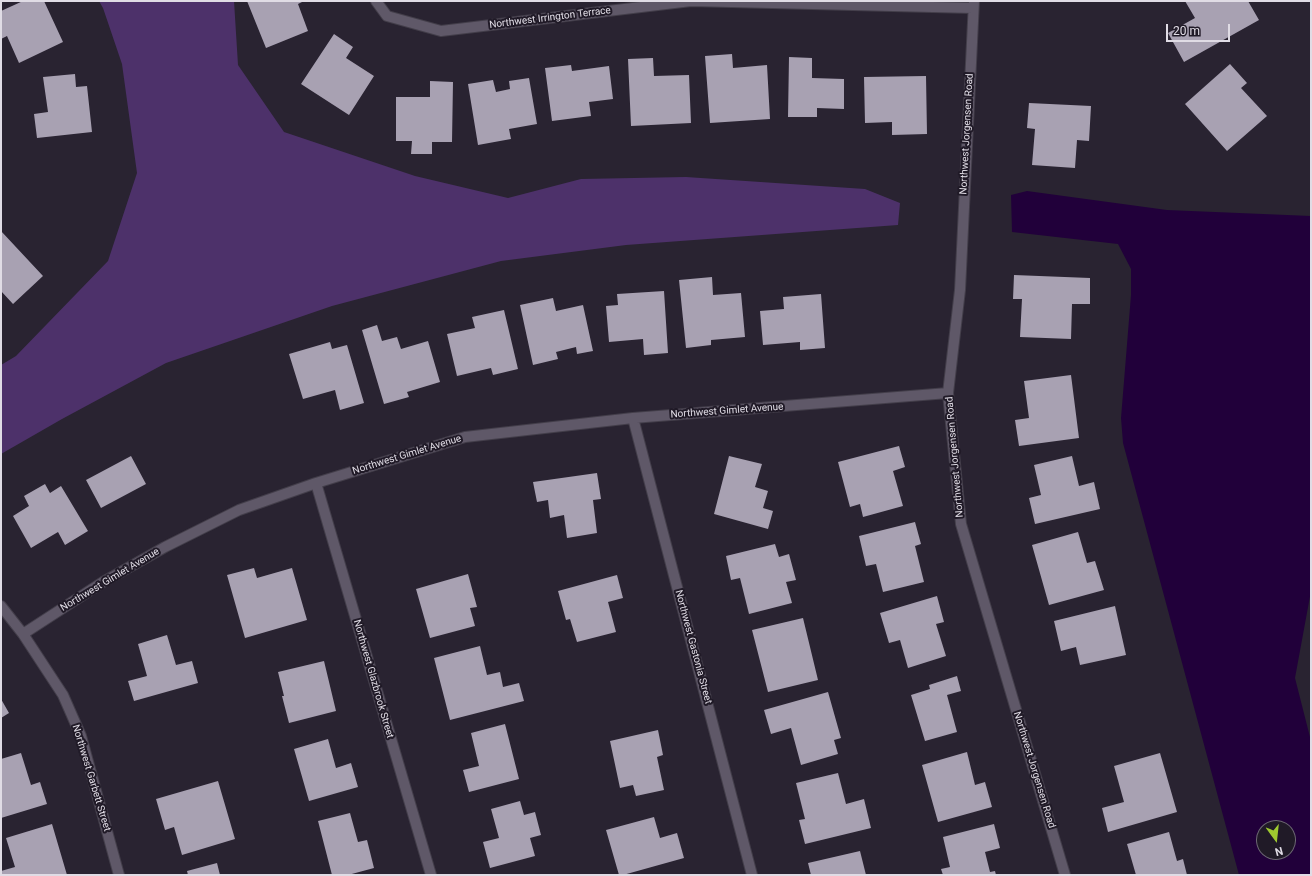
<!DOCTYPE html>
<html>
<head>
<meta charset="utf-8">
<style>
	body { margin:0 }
	#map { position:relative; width:1312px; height:876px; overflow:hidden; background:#292331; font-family:Roboto,sans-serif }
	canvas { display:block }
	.frame { position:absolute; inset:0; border:2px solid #e0dce5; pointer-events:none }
	.north { position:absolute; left:1256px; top:820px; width:40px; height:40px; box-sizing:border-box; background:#201a27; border:1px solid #6d6873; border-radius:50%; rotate:165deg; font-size:11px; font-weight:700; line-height:16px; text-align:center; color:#e0dce5 }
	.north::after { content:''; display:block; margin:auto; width:14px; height:18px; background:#9eca2f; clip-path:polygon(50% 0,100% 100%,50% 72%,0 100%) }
	.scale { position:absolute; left:1166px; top:24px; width:64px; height:18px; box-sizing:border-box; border:2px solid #e0dce5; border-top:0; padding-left:5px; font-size:12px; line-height:14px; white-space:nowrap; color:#e0dce5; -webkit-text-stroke:3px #201a27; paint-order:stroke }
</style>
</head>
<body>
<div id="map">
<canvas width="1312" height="876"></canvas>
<div class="frame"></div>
<div class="north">N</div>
<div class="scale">20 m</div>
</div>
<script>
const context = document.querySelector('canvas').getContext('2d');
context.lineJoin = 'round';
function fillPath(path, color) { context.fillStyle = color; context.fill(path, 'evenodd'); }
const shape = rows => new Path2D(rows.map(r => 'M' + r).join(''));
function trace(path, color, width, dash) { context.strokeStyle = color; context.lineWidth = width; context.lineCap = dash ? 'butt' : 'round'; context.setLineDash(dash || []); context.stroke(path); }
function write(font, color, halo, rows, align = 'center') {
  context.font = font + ' Roboto,sans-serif'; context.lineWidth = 4; context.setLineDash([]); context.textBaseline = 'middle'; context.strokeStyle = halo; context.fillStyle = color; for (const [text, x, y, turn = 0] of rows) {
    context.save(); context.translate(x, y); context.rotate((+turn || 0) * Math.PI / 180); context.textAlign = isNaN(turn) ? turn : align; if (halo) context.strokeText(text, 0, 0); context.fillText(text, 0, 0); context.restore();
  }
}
const green = shape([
	[99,1,234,1,238,65,284,132,415,176,508,198,581,179,686,177,865,189,900,203,898,225,626,245,501,261,332,306,166,363,62,419,1,454,1,365,16,356,108,261,137,173,122,64,103,8]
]);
const water = shape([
	[1027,191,1167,210,1311,216,1311,591,1295,678,1311,741,1311,875,1239,875,1123,443,1121,418,1131,295,1131,269,1118,244,1012,232,1011,195],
	[1264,828,1288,828,1288,852,1264,852]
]);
const building = shape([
	[23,1,44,1,63,42,19,63,7,36,1,39,1,11],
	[247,1,304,1,298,4,308,31,266,48],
	[1185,1,1248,1,1259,20,1184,62,1168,33,1195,18],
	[334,34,353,47,346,58,374,76,349,115,301,84],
	[732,54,733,68,767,65,770,119,710,123,705,56],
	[789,57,812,58,812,78,844,79,844,109,817,108,817,117,788,117],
	[653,58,654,76,689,75,691,123,631,126,628,59],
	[1230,64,1247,83,1241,88,1267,116,1227,151,1185,104],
	[571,65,572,71,609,66,613,99,589,102,591,116,552,121,545,68],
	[75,74,76,87,87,86,92,132,37,138,34,114,48,112,43,77],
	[926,76,927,134,892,135,892,122,865,123,864,77],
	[529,78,537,124,509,129,511,139,478,145,468,84,493,80,496,92,510,89,509,81],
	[430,81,453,82,452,142,432,142,432,154,411,154,412,141,396,141,396,97,430,97],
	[1029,103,1091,106,1089,141,1077,140,1075,168,1032,165,1035,129,1027,128],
	[1,231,43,276,13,304,1,291],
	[1014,275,1090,278,1090,304,1072,304,1071,339,1020,337,1022,299,1013,299],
	[712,277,713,295,741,293,745,337,711,340,711,345,686,348,679,280],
	[664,291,668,353,644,355,643,339,609,342,606,306,618,305,617,294],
	[821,294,825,348,800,350,800,342,763,345,760,311,784,309,783,297],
	[553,298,556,311,583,305,593,351,577,354,576,347,556,352,558,359,533,365,520,305],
	[504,310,518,369,493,375,491,368,457,376,447,334,475,328,472,317],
	[377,325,382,341,397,337,401,349,428,341,440,382,407,392,409,397,384,404,362,330],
	[330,342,332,349,347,345,364,403,340,410,335,390,303,399,289,354],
	[1071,375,1079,438,1019,446,1015,420,1029,418,1024,381],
	[899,446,905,467,893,471,903,506,863,517,860,504,850,507,838,462],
	[131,456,146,484,101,508,86,480],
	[729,456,762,464,755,487,768,491,763,508,773,511,768,529,714,514],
	[1072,456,1079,486,1094,482,1100,509,1035,524,1029,498,1041,495,1034,465],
	[597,473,601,499,593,500,597,533,567,538,564,515,550,518,548,500,537,502,533,482],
	[45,484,50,493,61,486,88,531,65,545,58,532,31,548,13,516,29,506,24,496],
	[915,522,921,544,915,546,924,582,883,592,876,564,866,566,859,536],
	[1078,532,1087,563,1095,561,1104,590,1049,605,1032,545],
	[775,544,779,557,789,554,796,580,786,582,792,603,749,614,740,578,731,580,726,556],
	[254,568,257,578,292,568,307,620,245,638,227,575],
	[468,574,477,607,470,608,475,626,430,638,416,589],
	[617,575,623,598,608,602,616,632,577,642,570,619,566,620,558,591],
	[937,596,944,622,936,624,946,656,908,668,900,640,889,643,880,613],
	[1115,606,1126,655,1080,665,1076,647,1061,651,1054,621],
	[803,618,818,680,768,692,752,630],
	[167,635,176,665,192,661,198,683,134,701,128,681,147,676,138,644],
	[480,646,487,675,500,672,503,687,519,683,524,701,450,720,434,658],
	[324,661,336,711,289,723,282,696,284,696,278,672],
	[957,676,961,691,947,695,957,732,925,741,911,695,930,689,929,685],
	[828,692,841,738,834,740,838,754,801,765,791,728,771,734,764,710],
	[1,699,9,713,1,718],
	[505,724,519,779,469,792,463,770,479,766,471,733],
	[658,730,663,755,657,757,664,790,636,796,633,785,620,788,610,741],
	[328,739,336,768,351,763,358,787,309,801,294,749],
	[967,752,975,785,985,782,992,807,938,822,922,765],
	[21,753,31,785,40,782,47,804,1,818,1,759],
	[1160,753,1177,812,1108,832,1102,808,1124,802,1114,766],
	[838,773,846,804,864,799,871,828,805,844,799,820,805,819,796,783],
	[218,781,235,839,182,855,174,827,165,830,156,799],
	[520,801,524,815,535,812,541,835,530,838,535,856,490,868,483,842,499,838,491,809],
	[350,813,358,842,367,840,374,868,348,875,332,875,318,821],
	[654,817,660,838,677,833,684,858,623,875,619,875,606,830],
	[52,824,67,875,1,875,1,871,15,867,6,838],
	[994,824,1000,848,985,852,990,872,995,871,996,875,943,875,941,869,950,867,943,837],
	[1169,832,1177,861,1183,859,1187,875,1136,875,1127,844],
	[860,851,866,875,811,875,808,863],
	[217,863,220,875,188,875,187,871]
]);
const minor = shape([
	[376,1,387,16,441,31,691,1,973,8],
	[974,1,960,290,948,393,961,524,1065,875],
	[633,418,752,875],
	[316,483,431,875],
	[1,606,23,634,63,695,81,736,119,875],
	[23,634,103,582,165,547,239,510,316,483,465,437,633,418,948,393]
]);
const streetNames = [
	["Northwest Irrington Terrace",550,18,-7],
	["Northwest Jorgensen Road",967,134,-87],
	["Northwest Gimlet Avenue",727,411,-4],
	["Northwest Gimlet Avenue",407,455,-17],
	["Northwest Jorgensen Road",955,457,-95],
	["Northwest Gimlet Avenue",110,580,-31],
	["Northwest Gastonia Street",693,647,75],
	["Northwest Glazbrook Street",373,679,74],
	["Northwest Jorgensen Road",1034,770,73],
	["Northwest Garbett Street",91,778,73]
];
fillPath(green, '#4d316a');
fillPath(water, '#21003a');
fillPath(building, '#a8a1b2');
trace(minor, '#433e4a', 12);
trace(minor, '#5f5868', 10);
write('10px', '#e0dce5', '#201a27', streetNames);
</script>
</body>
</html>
